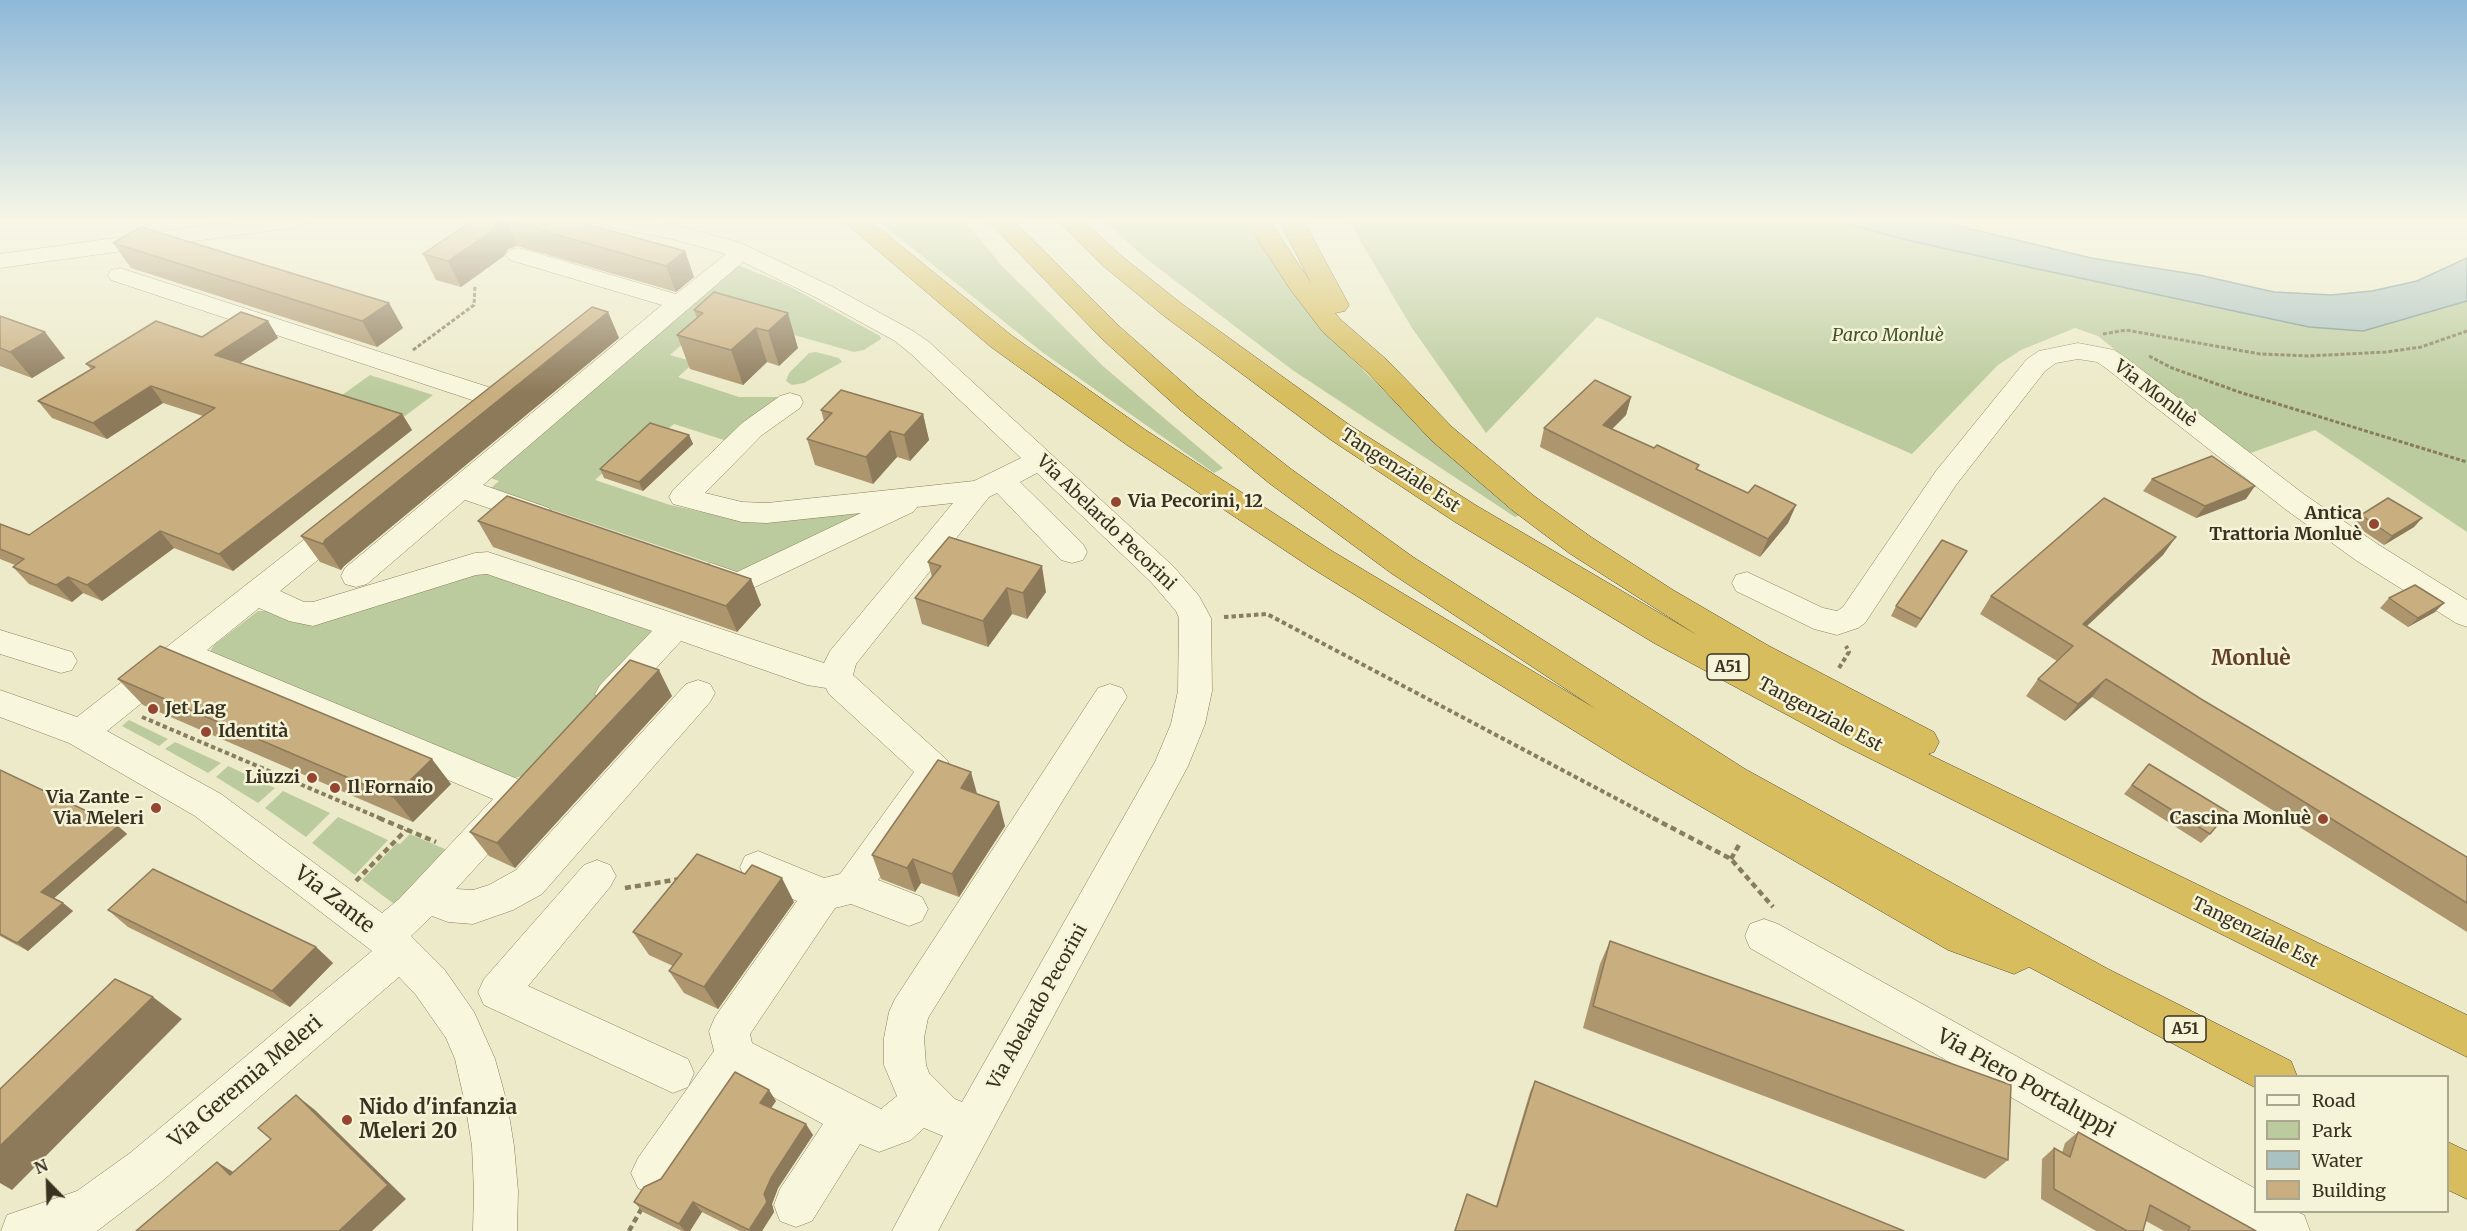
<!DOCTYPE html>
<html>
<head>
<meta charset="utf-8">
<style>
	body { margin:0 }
	#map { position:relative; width:2467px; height:1231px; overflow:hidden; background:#edeac9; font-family:Merriweather,serif }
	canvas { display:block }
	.legend { position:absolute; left:2254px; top:1075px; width:195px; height:138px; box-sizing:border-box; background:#f5f3d8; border:2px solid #aaa68f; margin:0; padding:8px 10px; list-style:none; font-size:18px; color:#3a3221 }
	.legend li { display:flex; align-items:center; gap:12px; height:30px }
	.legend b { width:30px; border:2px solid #aaa68f }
	.north { position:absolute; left:18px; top:1153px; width:60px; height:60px; -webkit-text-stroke:4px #f5f3d8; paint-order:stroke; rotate:337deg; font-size:16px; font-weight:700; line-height:24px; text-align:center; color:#3a3221 }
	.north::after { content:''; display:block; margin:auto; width:21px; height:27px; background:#3a3221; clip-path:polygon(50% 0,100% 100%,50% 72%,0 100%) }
</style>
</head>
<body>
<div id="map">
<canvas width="2467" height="1231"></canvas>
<ul class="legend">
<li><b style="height:8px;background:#f8f6dc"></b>Road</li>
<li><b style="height:16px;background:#bbcb9d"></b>Park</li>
<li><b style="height:16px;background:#a9c1c0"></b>Water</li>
<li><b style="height:16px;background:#c9af80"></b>Building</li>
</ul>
<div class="north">N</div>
</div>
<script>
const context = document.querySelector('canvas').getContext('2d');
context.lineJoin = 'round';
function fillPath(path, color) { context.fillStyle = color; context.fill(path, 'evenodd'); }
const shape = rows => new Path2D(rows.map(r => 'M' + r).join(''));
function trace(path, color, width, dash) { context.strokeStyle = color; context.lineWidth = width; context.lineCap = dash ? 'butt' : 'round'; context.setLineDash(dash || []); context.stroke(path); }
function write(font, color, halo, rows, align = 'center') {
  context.font = font + ' Merriweather,serif'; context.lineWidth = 5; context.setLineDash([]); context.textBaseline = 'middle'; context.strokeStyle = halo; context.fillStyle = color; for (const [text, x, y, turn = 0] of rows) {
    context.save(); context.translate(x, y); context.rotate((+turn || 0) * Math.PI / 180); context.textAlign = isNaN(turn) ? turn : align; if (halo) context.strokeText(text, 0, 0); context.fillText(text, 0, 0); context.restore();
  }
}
const green = shape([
	[877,220,964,220,1001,265,1104,367,1223,468,1214,473,1042,352],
	[1103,220,1251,220,1324,326,1351,358,1414,421,1523,514,1515,517,1291,369,1144,257],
	[1348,220,1835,220,1898,238,2019,265,2309,327,2363,331,2467,301,2467,532,2315,430,2245,455,2098,336,2075,328,2021,350,1998,365,1912,454,1597,317,1486,433,1412,328],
	[738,265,787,285,880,336,881,339,864,350,854,352,759,325,721,310,670,355,695,362,678,377,739,397,780,397,727,441,674,424,669,428,655,424,595,480,670,505,725,517,896,503,740,573,490,489,499,481,485,476],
	[816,352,839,358,842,362,804,383,792,385,786,381,789,373,809,353],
	[370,375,433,395,401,419,338,398],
	[478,569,657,633,523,776,514,778,209,653,214,645,258,611,266,611,287,620],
	[129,720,168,739,159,746,122,726],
	[175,742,221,763,208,773,165,749],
	[228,766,275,788,258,803,216,777],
	[283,791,330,813,306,837,265,808],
	[338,817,388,840,355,875,312,843],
	[410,834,454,853,394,904,362,880,397,843,400,844]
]);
const water = shape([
	[1835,220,1934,220,2091,258,2199,275,2274,292,2331,295,2372,291,2417,281,2467,258,2467,301,2363,331,2309,327,2019,265,1898,238,1835,220]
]);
const pathFar2 = shape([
	[2103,334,2126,330,2260,354,2308,356,2386,352,2421,347,2467,331],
	[413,350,474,305,475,286],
	[2149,356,2172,368,2242,393,2467,462]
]);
const pathFar1 = shape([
	[1224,617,1267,614,1655,819],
	[1839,668,1849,652,1846,646],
	[142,717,382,819]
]);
const path = shape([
	[379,818,436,842],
	[1653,818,1731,859,1773,907],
	[1731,859,1740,843],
	[356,881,406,830],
	[625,888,680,879],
	[629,1231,643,1206]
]);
const minor = shape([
	[243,220,307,220,304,225,296,227,0,268,0,254,243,220],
	[595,220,649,220,676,225,741,243,833,287,913,331,929,342,1173,566,1199,596,1211,618,1212,691,1205,724,1188,766,938,1231,892,1231,943,1136,924,1128,911,1140,879,1152,860,1144,812,1221,796,1227,780,1221,774,1205,780,1189,823,1124,742,1080,668,1188,653,1195,638,1188,631,1173,638,1158,714,1051,709,1031,715,1017,797,901,745,878,740,867,745,856,758,851,824,878,840,874,914,772,829,694,826,688,807,685,681,641,624,703,612,707,600,703,595,694,600,685,652,631,487,574,476,575,313,626,289,621,259,608,207,650,532,785,538,795,532,805,525,808,520,819,456,889,473,890,489,885,516,870,686,684,698,680,710,684,715,693,710,702,542,894,513,910,473,924,448,922,432,916,411,936,444,969,474,1012,495,1059,507,1103,514,1146,518,1191,517,1231,473,1231,474,1191,472,1146,465,1103,455,1059,446,1038,416,995,399,977,160,1183,97,1231,1,1231,7,1215,77,1191,130,1153,372,951,195,816,69,743,0,717,0,690,77,717,333,517,343,514,353,517,358,524,353,531,280,591,304,602,313,602,475,553,488,552,824,663,830,651,953,503,917,507,913,512,738,595,700,582,696,574,700,566,711,563,737,572,861,513,767,523,742,522,673,504,669,497,673,490,742,423,780,396,790,393,800,396,803,402,800,408,762,435,705,493,742,502,767,503,974,481,1021,458,911,354,895,341,815,297,743,262,483,485,549,508,554,515,549,522,539,525,465,500,367,584,356,587,345,584,341,576,345,568,662,305,510,260,506,255,510,250,518,248,526,250,676,294,726,254,673,239,598,225,595,220],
	[1037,473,1151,582,1176,611,1179,618,1178,691,1171,724,1155,762,962,1102,955,1099,929,1073,926,1065,924,1038,928,1018,1127,697,1122,688,1110,684,1098,688,895,999,889,1012,884,1038,884,1065,897,1096,881,1109,752,1043,750,1034,835,908,851,904,909,926,922,921,928,909,922,897,878,880,952,770,947,760,853,675,856,664,989,497,997,493,1061,560,1072,563,1083,560,1087,552,1083,544,1020,482,1037,473],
	[185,668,493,799,399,899,382,913,221,794,107,731,185,668],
	[120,268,510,394,513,400,510,406,500,409,490,406,111,280,108,275,111,270,120,268],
	[2078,343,2114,350,2125,357,2305,495,2379,545,2467,600,2467,627,2456,623,2357,561,2285,509,2107,369,2097,362,2078,359,2056,363,2045,371,1956,485,1865,623,1858,628,1837,635,1814,629,1736,591,1732,583,1736,575,1747,572,1823,608,1837,611,1843,607,1936,471,2027,359,2039,351,2078,343],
	[0,630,72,652,77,661,72,670,61,673,0,654,0,630],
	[597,860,610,865,616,876,610,887,528,986,688,1059,694,1073,688,1087,673,1093,484,1005,478,992,484,979,584,865,597,860],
	[1764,919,1778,924,2256,1189,2256,1212,2297,1212,2304,1215,2310,1231,2245,1231,1750,948,1745,936,1750,924,1764,919]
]);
const highway = shape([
	[842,220,869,220,1011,335,1147,431,1332,551,1596,709,1391,573,1269,483,1178,408,1102,339,987,220,1013,220,1120,327,1198,396,1291,469,1413,557,1745,769,2108,969,2291,1061,2297,1076,2256,1076,2256,1088,2029,967,2014,974,1948,950,1631,766,1310,567,1127,445,991,347,842,220],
	[1057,220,1083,220,1119,254,1182,304,1351,426,1477,506,1697,635,1569,553,1512,510,1432,441,1367,372,1322,331,1290,289,1245,220,1269,220,1311,283,1279,220,1303,220,1349,305,1345,311,1335,313,1340,319,1387,360,1452,427,1534,496,1591,537,1673,590,1769,646,1934,732,1939,742,1934,752,1928,754,2467,1015,2467,1057,1841,744,1654,643,1455,522,1331,440,1164,316,1101,264,1057,220],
	[2448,1142,2467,1151,2467,1199,2448,1190,2448,1142]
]);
const wall = shape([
	[473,220,571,220,685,251,694,277,676,292,517,246,508,249,504,256,461,287,436,280,423,254],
	[113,243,389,303,403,328,377,347,131,268],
	[714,292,798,348,779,366,767,362,743,385,690,369,677,335,697,318,694,310],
	[608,312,619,338,344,566,341,570,320,562,301,536],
	[0,316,65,358,32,378,0,366],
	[268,321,278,338,240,363,402,414,412,430,233,571,174,548,102,601,83,593,72,602,29,584,13,567,15,565,0,559,0,524,29,535,203,416,163,403,107,439,52,418,38,401,91,369,86,364],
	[1631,397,1626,415,1612,429,1748,493,1796,505,1788,523,1760,557,1540,447,1544,428],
	[821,410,923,414,929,440,910,461,897,457,873,484,815,465,807,439,824,421],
	[689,435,693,444,643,491,604,478,600,469],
	[2152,479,2246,499,2196,518,2143,491],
	[2361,515,2422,518,2414,527,2384,545,2353,524],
	[478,521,751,579,761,605,737,632,493,547],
	[2163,555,2086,626,2201,699,2467,857,2467,932,2092,697,2065,721,2026,696,2038,679,2057,661,1980,614,1991,596],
	[1961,560,1916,628,1891,616,1896,606],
	[928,562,1046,592,1027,619,1012,614,988,647,922,624,915,598,932,577],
	[2389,598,2435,612,2408,627,2380,608],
	[118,679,451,784,413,822,143,705],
	[672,696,515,868,489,856,470,832],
	[2149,764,2210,834,2201,843,2124,794],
	[0,770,118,826,127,834,54,898,63,903,73,911,28,951,0,936],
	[977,794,1005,826,959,897,921,883,915,892,881,879,872,855],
	[794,902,718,1009,684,993,669,971,673,966,649,955,633,932],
	[108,910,316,947,333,963,290,1007,128,927],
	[1610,941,2008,1160,1985,1179,1583,1028,1600,964],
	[1535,1081,1904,1231,1454,1231,1467,1194,1496,1206,1530,1092],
	[776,1101,771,1108,813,1135,778,1188,772,1204,774,1212,762,1231,740,1231,702,1212,690,1231,682,1231,643,1212,634,1202,661,1179],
	[2078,1132,2256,1231,2164,1231,2146,1221,2143,1231,2096,1231,2041,1199,2042,1159,2054,1148,2062,1153,2065,1143]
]);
const shadedWall = shape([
	[506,220,517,246,508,249,504,256,461,287,448,261,496,223],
	[685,251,694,277,676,292,666,266],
	[389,303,403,328,377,347,362,321],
	[608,312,619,338,344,566,341,570,323,544,325,540],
	[788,313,798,348,779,366,768,331],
	[268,321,278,338,226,372,215,355],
	[756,328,767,362,743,385,731,350],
	[45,332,65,358,32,378,10,352],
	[151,386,163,403,107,439,93,423],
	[1631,397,1626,415,1598,443,1603,425],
	[402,414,412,430,233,571,219,554],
	[923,414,929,440,910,461,904,435],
	[890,431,897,457,873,484,866,457],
	[689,435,693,444,643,491,639,482],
	[2255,486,2246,499,2196,518,2205,506],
	[1796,505,1788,523,1760,557,1768,539],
	[2422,518,2414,527,2384,545,2392,536],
	[160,531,174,548,102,601,87,585],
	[2176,537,2163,555,2070,642,2083,624],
	[1967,551,1961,560,1916,628,1921,619],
	[1042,566,1046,592,1027,619,1023,593],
	[68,577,83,593,72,602,56,585],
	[751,579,761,605,737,632,726,606],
	[1007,588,1012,614,988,647,983,621],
	[2444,603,2435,612,2408,627,2418,618],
	[659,670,672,696,515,868,497,843],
	[2106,679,2092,697,2065,721,2078,704],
	[432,759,451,784,413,822,393,797],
	[971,772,978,797,961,788],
	[999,802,1005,826,959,897,952,874],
	[118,826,127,834,52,900,41,892],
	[913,859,921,883,915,892,907,868],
	[782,878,794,902,718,1009,704,987],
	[63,903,73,911,28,951,17,943],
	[316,947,333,963,290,1007,272,991],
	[153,997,182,1019,12,1190,0,1183,0,1146],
	[769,1090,776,1101,767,1114,760,1103],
	[296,1095,315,1110,406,1199,372,1231,339,1231],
	[806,1124,813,1135,778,1188,772,1204,774,1212,762,1231,751,1231,749,1230,771,1178],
	[217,1162,238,1175,230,1175],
	[693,1202,702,1212,690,1231,685,1231,679,1224]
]);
const building = shape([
	[473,220,571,220,685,251,666,266,506,220,496,223,492,231,448,261,423,254,473,220],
	[141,227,389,303,362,321,113,243,141,227],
	[714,292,788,313,768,331,756,328,731,350,677,335,703,313,694,310,714,292],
	[592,307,608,312,325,540,323,544,301,536,592,307],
	[241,312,268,321,215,355,402,414,219,554,160,531,87,585,68,577,56,585,13,567,24,559,0,549,0,524,29,535,215,408,151,386,93,423,38,401,95,367,86,364,156,321,202,337,241,312],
	[0,316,45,332,10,352,0,348,0,316],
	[1595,380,1631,397,1603,425,1654,448,1657,445,1699,465,1696,469,1748,493,1755,485,1796,505,1768,539,1544,428,1595,380],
	[841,390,923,414,904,435,890,431,866,457,807,439,832,413,821,410,841,390],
	[650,423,689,435,639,482,600,469,650,423],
	[2212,456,2255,486,2205,506,2152,479,2212,456],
	[507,496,751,579,726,606,478,521,507,496],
	[2104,498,2176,537,2083,624,2201,699,2467,857,2467,903,2106,679,2078,704,2038,679,2073,646,1991,596,2104,498],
	[2388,498,2422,518,2392,536,2361,515,2388,498],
	[949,537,1042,566,1023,593,1007,588,983,621,915,598,941,566,928,562,949,537],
	[1942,540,1967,551,1921,619,1896,606,1942,540],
	[2415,585,2444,603,2418,618,2389,598,2415,585],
	[160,646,432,759,393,797,118,679,160,646],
	[630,660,659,670,497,843,470,832,630,660],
	[938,760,971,772,961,788,999,802,952,874,913,859,907,868,872,855,938,760],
	[2149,764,2228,812,2210,834,2132,785,2149,764],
	[0,770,118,826,41,892,63,903,17,943,0,934,0,770],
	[697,854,745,874,752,865,782,878,704,987,669,971,682,954,633,932,697,854],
	[153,869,316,947,272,991,108,910,153,869],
	[1610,941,2011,1085,2008,1160,1593,1006,1610,941],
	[115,979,153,997,0,1146,0,1089,115,979],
	[735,1072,769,1090,760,1103,806,1124,771,1178,764,1194,767,1202,749,1230,693,1202,679,1224,634,1202,644,1187,661,1179,735,1072],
	[1535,1081,1904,1231,1455,1231,1467,1194,1497,1207,1535,1081],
	[296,1095,388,1185,339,1231,136,1231,217,1162,230,1175,271,1139,258,1128,296,1095],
	[2078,1132,2256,1231,2188,1231,2190,1227,2150,1205,2143,1231,2127,1231,2054,1189,2054,1148,2070,1157,2078,1132]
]);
const markers = [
	[1116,502,6,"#954631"],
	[2374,524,6,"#954631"],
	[153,709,6,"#954631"],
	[206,732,6,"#954631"],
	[312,778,6,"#954631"],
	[335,788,6,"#954631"],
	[156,808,6,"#954631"],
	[2323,819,6,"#954631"],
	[347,1120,6,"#954631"]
];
const shields = [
	[1728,667,42],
	[2185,1029,42]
];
const shieldNames = [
	["A51",1728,667],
	["A51",2185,1029]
];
const parkNames = [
	["Parco Monluè",1888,336]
];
const streetNames = [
	["Via Monluè",2155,394,37],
	["Tangenziale Est",1400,471,33],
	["Via Abelardo Pecorini",1106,523,44],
	["Tangenziale Est",1820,715,28],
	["Tangenziale Est",2255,933,26],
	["Via Abelardo Pecorini",1038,1007,-61]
];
const poiNames = [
	["Via Pecorini, 12",1128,502],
	["Antica",2362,514,"right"],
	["Trattoria Monluè",2362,535,"right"],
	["Jet Lag",165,709],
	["Identità",218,732],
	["Liuzzi",300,778,"right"],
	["Il Fornaio",347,788],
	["Via Zante -",144,798,"right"],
	["Via Meleri",144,819,"right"],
	["Cascina Monluè",2311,819,"right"]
];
const quarterNames = [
	["Monluè",2251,659]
];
const nearStreetnames = [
	["Via Zante",334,900,38],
	["Via Geremia Meleri",246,1082,-40],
	["Via Piero Portaluppi",2026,1084,29]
];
const nearPoinames = [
	["Nido d'infanzia",359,1108],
	["Meleri 20",359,1132]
];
fillPath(green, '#bbcb9d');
fillPath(water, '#a9c1c0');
trace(water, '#70908f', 1.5);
trace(minor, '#887e5e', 1);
trace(highway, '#574b32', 1);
trace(pathFar2, '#887e5e', 3, [4, 2]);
trace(pathFar1, '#887e5e', 4, [4.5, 3]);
trace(path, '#887e5e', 4.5, [6, 4]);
fillPath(minor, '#f8f6dc');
fillPath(highway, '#d7bd5e');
fillPath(wall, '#ad966e');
fillPath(shadedWall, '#8d7a5a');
fillPath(building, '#c9af80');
trace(building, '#8d7a5a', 1.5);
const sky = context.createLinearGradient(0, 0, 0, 393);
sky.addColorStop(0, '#8fb9d8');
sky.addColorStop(0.56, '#f7f6e7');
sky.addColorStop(1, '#f7f6e700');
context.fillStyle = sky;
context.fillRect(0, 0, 2467, 393);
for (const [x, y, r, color] of markers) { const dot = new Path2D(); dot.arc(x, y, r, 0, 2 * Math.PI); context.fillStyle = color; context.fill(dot); trace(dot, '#f5f3d8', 2); }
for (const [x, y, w] of shields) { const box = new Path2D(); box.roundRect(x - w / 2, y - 13, w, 26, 4.5); context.fillStyle = '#f5f3d8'; context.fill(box); trace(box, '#3a3221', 1.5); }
write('bold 16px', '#3a3221', null, shieldNames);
write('italic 18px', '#405528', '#f5f3d8', parkNames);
write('18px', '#3a3221', '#f5f3d8', streetNames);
write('bold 18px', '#3a3221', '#f5f3d8', poiNames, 'left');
write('bold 21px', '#643f22', '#f5f3d8', quarterNames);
write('21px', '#3a3221', '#f5f3d8', nearStreetnames);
write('bold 21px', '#3a3221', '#f5f3d8', nearPoinames, 'left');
</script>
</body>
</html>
